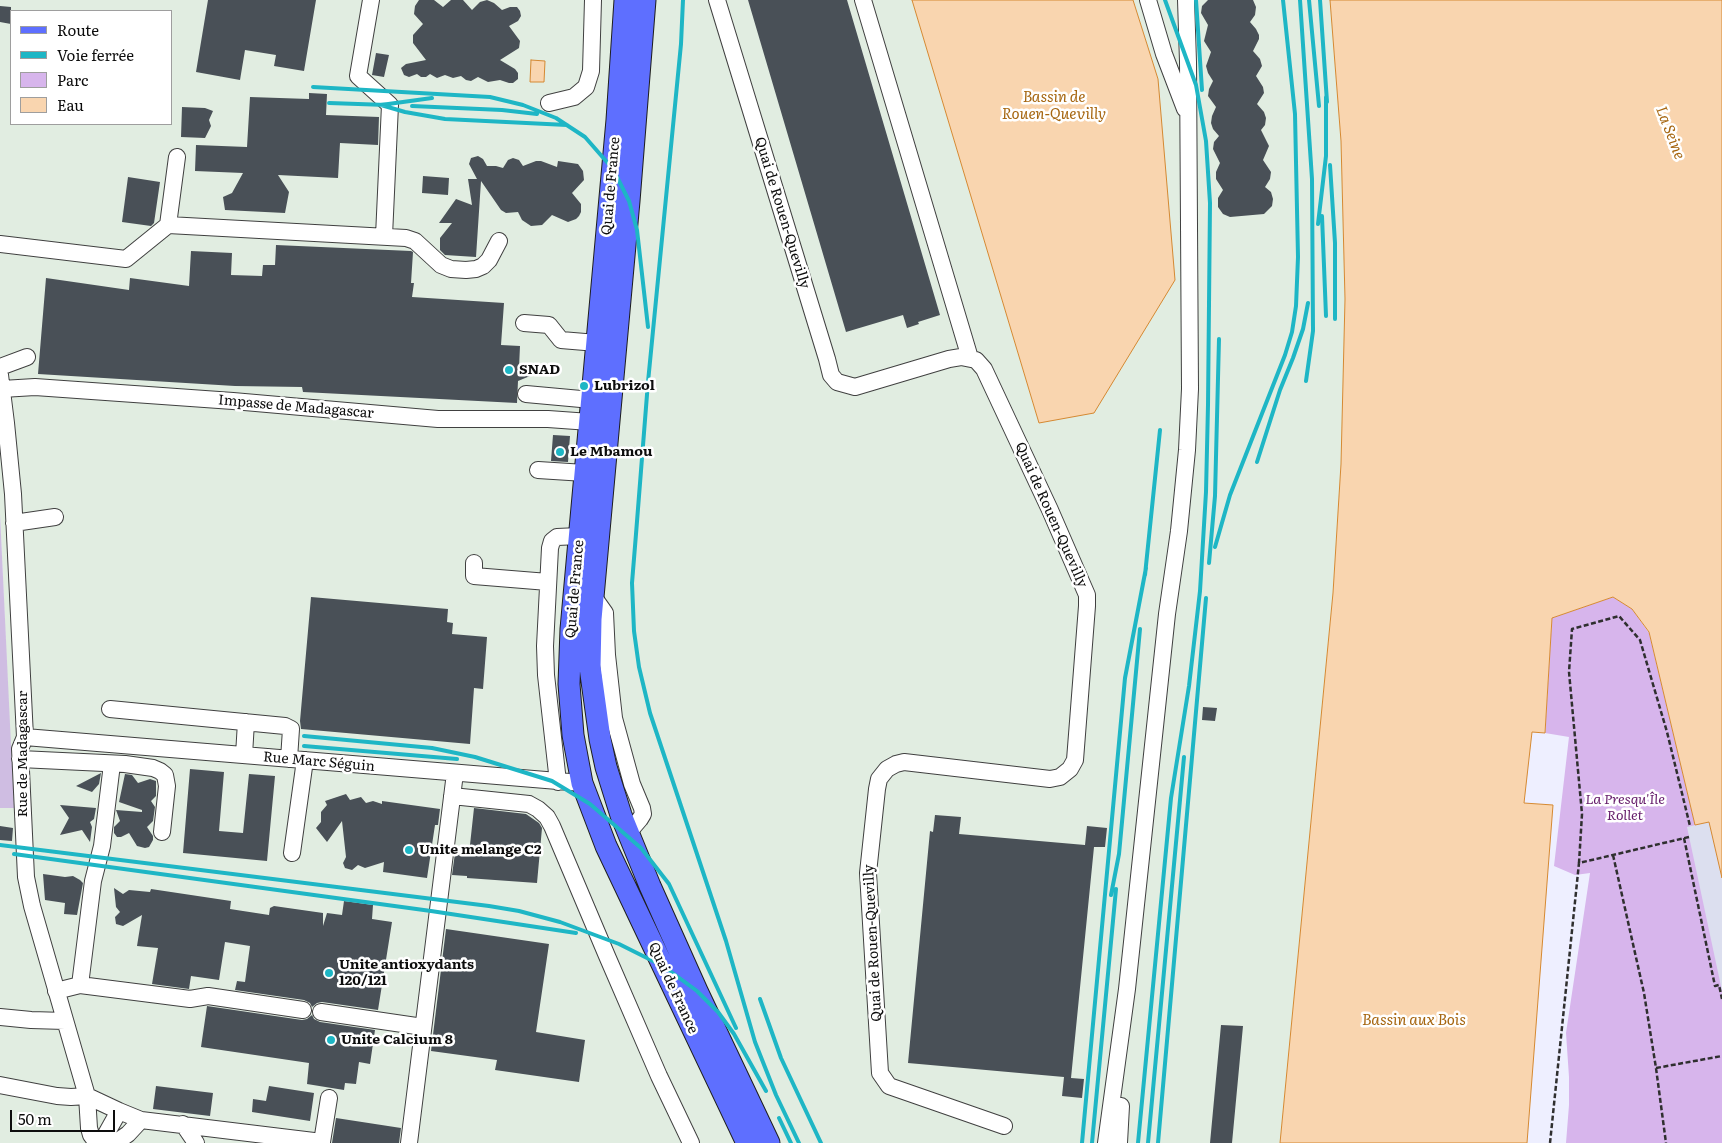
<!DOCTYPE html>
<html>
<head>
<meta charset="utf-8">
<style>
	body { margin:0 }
	#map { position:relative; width:1722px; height:1143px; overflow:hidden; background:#eeefff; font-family:Literata,serif }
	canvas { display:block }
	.legend { position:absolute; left:10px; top:10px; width:162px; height:115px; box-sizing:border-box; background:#fff; border:1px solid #9e9e9e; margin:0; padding:6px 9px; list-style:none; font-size:15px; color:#0d0d0d }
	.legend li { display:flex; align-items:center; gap:10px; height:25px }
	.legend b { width:25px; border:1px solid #9e9e9e }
	.scale { position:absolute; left:10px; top:1110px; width:105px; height:22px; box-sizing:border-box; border:2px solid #0d0d0d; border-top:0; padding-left:6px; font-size:15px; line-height:18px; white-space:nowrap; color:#0d0d0d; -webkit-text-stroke:4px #fff; paint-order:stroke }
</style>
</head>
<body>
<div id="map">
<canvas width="1722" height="1143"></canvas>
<ul class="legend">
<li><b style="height:6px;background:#5e6fff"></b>Route</li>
<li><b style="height:6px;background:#1eb6c5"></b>Voie ferrée</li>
<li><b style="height:14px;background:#d7b5ec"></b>Parc</li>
<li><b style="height:14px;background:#f9d5af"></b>Eau</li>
</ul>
<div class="scale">50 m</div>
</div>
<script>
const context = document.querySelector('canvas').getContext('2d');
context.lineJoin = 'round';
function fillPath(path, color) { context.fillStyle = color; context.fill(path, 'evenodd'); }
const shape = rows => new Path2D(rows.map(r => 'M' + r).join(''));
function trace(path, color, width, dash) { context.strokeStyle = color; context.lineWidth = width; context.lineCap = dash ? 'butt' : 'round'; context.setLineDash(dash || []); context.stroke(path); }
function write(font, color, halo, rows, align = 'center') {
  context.font = font + ' Literata,serif'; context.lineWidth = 5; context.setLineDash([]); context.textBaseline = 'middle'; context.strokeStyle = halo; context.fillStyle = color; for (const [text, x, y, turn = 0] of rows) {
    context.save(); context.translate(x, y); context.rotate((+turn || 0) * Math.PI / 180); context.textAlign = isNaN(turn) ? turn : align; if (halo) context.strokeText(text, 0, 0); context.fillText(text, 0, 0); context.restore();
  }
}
const industrial = shape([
	[0,0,912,0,1039,423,1158,79,1133,0,1330,0,1341,141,1345,299,1341,464,1333,593,1280,1143,0,1143,0,808,13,808,0,514],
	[11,11,171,11,171,124,11,124]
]);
const green = shape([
	[1613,597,1632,609,1649,633,1695,825,1709,822,1722,878,1722,1143,1566,1143,1569,1105,1569,1077,1566,1033,1590,873,1575,875,1554,866,1569,737,1545,733,1552,618]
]);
const cemetery = shape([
	[0,514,14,808,0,808]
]);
const plaza = shape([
	[1709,822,1722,878,1722,991,1687,827]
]);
const water = shape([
	[912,0,1133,0,1158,79,1175,280,1094,413,1039,423,912,0],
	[1330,0,1722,0,1722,878,1709,822,1695,825,1649,632,1632,609,1613,597,1552,618,1545,733,1532,732,1524,803,1553,805,1527,1143,1280,1143,1333,593,1341,464,1345,299,1341,141,1330,0],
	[531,60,545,61,544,82,530,82,531,60]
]);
const building = shape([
	[208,0,316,0,304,71,274,66,276,55,245,50,240,80,196,72],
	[419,0,434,0,443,7,451,0,463,0,472,10,480,2,487,0,494,3,502,10,510,7,517,7,520,11,521,16,518,21,509,26,520,41,519,48,500,60,515,69,518,73,518,79,513,83,509,83,500,80,488,82,478,77,471,81,466,80,461,76,453,78,445,75,437,78,430,74,426,77,421,77,417,74,409,77,404,75,401,68,406,64,426,60,413,43,413,35,423,24,414,14,415,6],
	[748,0,847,0,940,315,918,322,919,324,907,328,903,315,846,332],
	[1208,0,1253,0,1256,7,1255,15,1250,22,1256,29,1259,35,1259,39,1253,51,1260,59,1262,66,1256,76,1263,87,1264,93,1257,104,1264,112,1266,118,1265,125,1261,130,1269,146,1263,160,1271,172,1270,179,1265,187,1271,192,1273,199,1272,206,1264,214,1230,217,1223,214,1218,207,1218,198,1223,190,1216,179,1216,172,1220,163,1213,149,1214,142,1219,136,1213,129,1211,123,1212,116,1216,107,1208,96,1209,89,1213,81,1208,73,1206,66,1211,52,1204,41,1208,25,1201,13,1202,6],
	[0,6,11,7,11,24,0,22],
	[376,53,389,55,384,77,372,75],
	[309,93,327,94,326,115,379,117,378,145,340,143,338,178,278,175,289,192,285,213,225,210,223,197,232,193,243,173,195,171,196,145,247,147,250,97,309,99],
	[182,107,205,108,213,111,209,120,211,126,205,138,181,137],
	[478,156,483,159,487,166,496,166,503,168,508,160,513,158,519,160,523,166,536,161,541,161,557,167,558,161,578,164,583,171,584,180,572,193,581,204,581,212,579,216,576,219,568,222,552,215,542,225,531,226,522,220,518,212,506,213,501,210,481,181,476,257,445,255,440,250,440,238,452,223,439,223,456,199,472,205,468,179,477,179,469,164,471,158],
	[423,176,449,178,448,195,422,193],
	[128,177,160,182,154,223,151,226,122,222],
	[276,245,411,251,413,252,411,283,414,283,412,297,504,303,501,345,520,346,519,368,530,376,518,381,517,403,303,392,302,387,235,386,38,374,46,278,129,290,130,278,189,286,191,251,232,253,231,275,262,276,263,265,275,265],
	[553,435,570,436,568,462,551,461],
	[311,597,448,609,447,622,453,623,452,634,487,637,483,689,474,688,470,744,301,729,300,721],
	[1203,707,1217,708,1215,721,1202,720],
	[190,769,224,772,219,831,243,833,249,774,275,776,267,861,183,853],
	[101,773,99,784,92,792,76,786],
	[125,774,132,775,138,783,150,779,156,781,156,796,151,801,155,807,153,821,147,827,153,836,153,840,149,847,145,848,137,846,129,833,121,837,117,837,114,833,114,827,120,821,116,810,142,812,142,810,119,802],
	[346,794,350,800,361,797,366,803,373,801,382,804,382,801,440,809,438,825,435,825,427,878,383,872,384,862,365,868,358,865,352,870,345,868,343,863,346,857,342,821,327,842,316,828,321,822,321,812,327,805,325,801],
	[60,805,96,808,94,819,90,822,92,827,90,842,82,830,60,835,69,818],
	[474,808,526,814,539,823,542,828,537,883,467,878,467,876,452,875,455,853,469,854],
	[935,815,961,817,959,834,1085,845,1087,826,1107,828,1105,847,1094,847,1071,1078,1084,1079,1082,1098,1062,1096,1064,1077,908,1063,930,831,933,832],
	[0,826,13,828,12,841,0,840],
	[43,874,65,877,73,876,80,880,83,883,77,915,64,914,65,903,45,900],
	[114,888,123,894,129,890,150,892,151,889,231,901,230,909,269,915,270,908,274,906,323,913,323,926,327,913,342,915,344,901,373,905,372,919,392,922,378,1010,322,1002,317,1003,312,1007,310,1003,304,1000,235,990,237,981,245,982,250,946,225,942,219,980,191,976,189,989,152,984,158,948,137,946,142,915,123,926,116,924,115,917,120,912,116,907],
	[446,929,549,944,536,1032,585,1040,579,1082,495,1070,497,1060,431,1051],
	[207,1006,302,1020,307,1019,312,1015,314,1019,320,1022,375,1030,370,1064,359,1062,356,1084,345,1083,344,1090,307,1084,309,1063,201,1047],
	[1221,1025,1243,1026,1232,1143,1210,1143],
	[156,1086,213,1093,210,1116,153,1109],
	[269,1086,314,1093,310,1121,252,1112,253,1099,266,1101],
	[336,1118,401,1128,399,1143,332,1143]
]);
const path = shape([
	[1689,837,1579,863,1582,814,1569,672,1572,629,1619,616,1640,640,1667,732,1690,826],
	[1684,838,1715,986,1719,985,1722,999],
	[1613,855,1644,993,1656,1068,1666,1143],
	[1656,1068,1722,1056],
	[1550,1143,1579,863]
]);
const minor = shape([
	[371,0,358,76,390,105,384,236],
	[717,0,827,359,831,375,837,382,855,387,949,359,961,357,976,360,984,369,1050,510,1087,595,1087,606,1075,760,1070,769,1060,777,1050,779,904,762,896,764,887,769,879,779,877,789,868,873,880,1073,889,1086,1004,1126],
	[863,0,970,358],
	[1148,0,1164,54,1185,109],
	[549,103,574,97,586,87,591,71,593,0],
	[168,225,406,238,415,241,441,265,451,269,466,270,476,269,483,266,489,260,499,241],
	[0,244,126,259,168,225,177,157],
	[524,323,549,325,561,340,597,343],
	[0,367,27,357],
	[0,375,6,423,13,494,25,737,20,749,26,877,32,906,87,1096,89,1128,91,1135,97,1143],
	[2,389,35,387,233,401,438,419,548,419,590,422],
	[526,394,592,400],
	[538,470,585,473],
	[14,523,55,517],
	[474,563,474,576,548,582],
	[593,596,605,613,607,655,614,718,632,784,642,808,643,814,640,819,628,833],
	[110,709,285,726,291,729,289,759],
	[25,737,582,783],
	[244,755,246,722],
	[20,759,125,764,153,768,160,771,165,775,167,786,162,832],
	[558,782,546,675,545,646,550,548,552,541,557,537,579,536],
	[452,796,529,804,538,809,547,817,552,826,607,956,659,1076,691,1143],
	[292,853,305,760],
	[80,985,190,999,208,996,303,1010],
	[56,991,80,985,93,881,102,846,112,764],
	[321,1012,423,1027],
	[0,1017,31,1020,65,1021],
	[0,1085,57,1096,71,1097,87,1096,119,1111,141,1120,322,1142,329,1098],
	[183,1124,196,1143],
	[104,1143,105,1136,119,1111],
	[115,1143,128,1134,141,1120],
	[409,1143,455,773],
	[1106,1143,1127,989,1167,614,1179,531,1187,450,1190,389,1188,62,1186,0],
	[1119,1143,1121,1106]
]);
const major = shape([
	[625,0,617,120,571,629,569,684,573,735,582,783,606,846,747,1143],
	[645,0,629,201,591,619,590,667,600,739,606,767,621,815,650,886,697,991,769,1143]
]);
const rail = shape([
	[683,0,681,44,648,382,636,534,632,583,634,631,639,667,650,713,726,941,755,1042,776,1095,799,1143],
	[1196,0,1202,90],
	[1300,0,1312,179,1313,331,1306,381],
	[1309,0,1319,106],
	[1320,0,1327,102],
	[313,87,490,97,523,105,556,118,585,137,613,169,629,201,637,230,648,327],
	[432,98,381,105,405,112,445,119,567,125],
	[329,103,387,105],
	[412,106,502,110,537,114],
	[1330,165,1335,243,1335,319],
	[1322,216,1326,316],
	[1318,224,1326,156,1326,97],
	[1257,462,1280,390,1293,358,1303,329,1308,303],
	[1215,547,1230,495,1285,355,1292,332,1296,306,1298,257,1295,114,1283,0],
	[1209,563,1215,496,1219,339],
	[1145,575,1160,430],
	[304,736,432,748,475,757,552,781,590,804,641,848,669,884,736,1028],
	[304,746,457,759],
	[0,845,489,906,519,911,560,922,619,944,663,966,697,991,718,1012,734,1034,766,1091],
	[14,854,431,911,576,933],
	[1111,895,1119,854,1140,629],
	[760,999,781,1058,821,1143],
	[779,1118,791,1143],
	[1082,1143,1125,678,1146,568],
	[1092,1143,1116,889],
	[1138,1143,1171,798,1189,686,1200,591,1206,492,1208,405,1210,203,1206,141,1196,85,1165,0],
	[1148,1143,1184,757],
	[1158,1143,1206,598]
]);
const markers = [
	[509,370,5,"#1eb6c5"],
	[584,386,5,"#1eb6c5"],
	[560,452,5,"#1eb6c5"],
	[409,850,5,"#1eb6c5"],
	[329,973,5,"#1eb6c5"],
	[331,1040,5,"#1eb6c5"]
];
const streetNames = [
	["Quai de France",611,186,-85],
	["Quai de Rouen-Quevilly",782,213,73],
	["Impasse de Madagascar",296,407,5],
	["Quai de Rouen-Quevilly",1051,515,66],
	["Quai de France",575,589,-85],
	["Rue de Madagascar",23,754,-90],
	["Rue Marc Séguin",319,762,5],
	["Quai de Rouen-Quevilly",873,943,-93],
	["Quai de France",673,988,65]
];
const poiNames = [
	["SNAD",519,370],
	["Lubrizol",594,386],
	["Le Mbamou",570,452],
	["Unite melange C2",419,850],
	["Unite antioxydants",339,965],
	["120/121",339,981],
	["Unite Calcium 8",341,1040]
];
const parkNames = [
	["La Presqu'Île",1625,800],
	["Rollet",1625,816]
];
const waterNames = [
	["Bassin de",1054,98],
	["Rouen-Quevilly",1054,115],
	["La Seine",1670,133,69],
	["Bassin aux Bois",1414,1021]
];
fillPath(industrial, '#e1ede1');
fillPath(green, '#d7b5ec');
fillPath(cemetery, '#cfbde2');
fillPath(plaza, '#dcdfef');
fillPath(water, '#f9d5af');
trace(water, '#d58932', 1);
fillPath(building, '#495057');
trace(minor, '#404040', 18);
trace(major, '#1e1e1e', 23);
trace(path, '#2f2f2f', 2.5, [5, 2.5]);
trace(minor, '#fff', 16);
trace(major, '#5e6fff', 21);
trace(rail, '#1eb6c5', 4);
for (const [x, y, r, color] of markers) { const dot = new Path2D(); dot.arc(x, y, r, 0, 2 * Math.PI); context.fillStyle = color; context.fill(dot); trace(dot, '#fff', 2); }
write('14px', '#0d0d0d', '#fff', streetNames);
write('bold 14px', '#0d0d0d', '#fff', poiNames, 'left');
write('italic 14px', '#631a69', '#fff', parkNames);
write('italic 15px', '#a66610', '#fff', waterNames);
</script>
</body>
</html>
